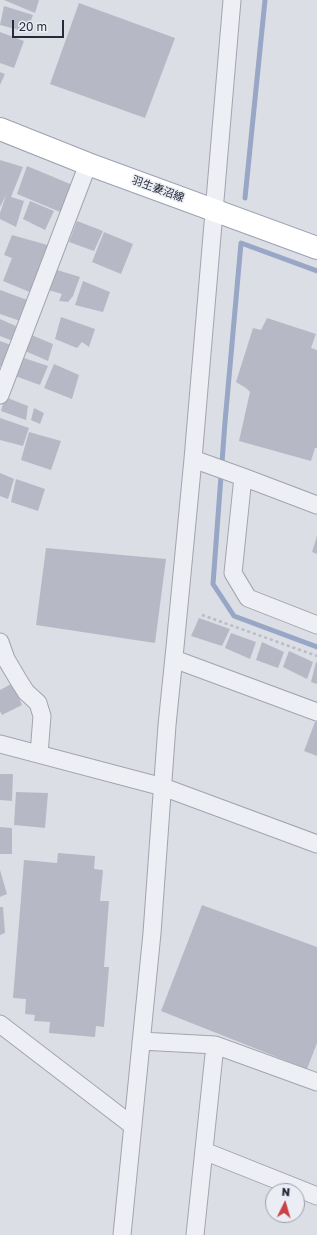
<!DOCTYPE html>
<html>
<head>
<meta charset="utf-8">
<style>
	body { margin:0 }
	#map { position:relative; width:317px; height:1235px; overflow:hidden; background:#dbdee5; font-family:"Golos Text",sans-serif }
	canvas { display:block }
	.north { position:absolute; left:265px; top:1183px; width:40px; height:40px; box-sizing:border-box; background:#eaedf3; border:1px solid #9c9fa9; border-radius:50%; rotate:5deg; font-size:11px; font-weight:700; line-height:16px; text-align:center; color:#262b3b }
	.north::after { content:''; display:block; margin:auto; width:14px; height:18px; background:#c94143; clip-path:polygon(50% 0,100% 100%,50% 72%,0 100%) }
	.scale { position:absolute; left:12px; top:20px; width:52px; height:18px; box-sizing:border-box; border:2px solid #262b3b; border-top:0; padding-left:5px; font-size:12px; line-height:14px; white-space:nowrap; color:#262b3b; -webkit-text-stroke:3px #eaedf3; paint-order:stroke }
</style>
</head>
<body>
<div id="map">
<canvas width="317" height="1235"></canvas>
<div class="north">N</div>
<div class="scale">20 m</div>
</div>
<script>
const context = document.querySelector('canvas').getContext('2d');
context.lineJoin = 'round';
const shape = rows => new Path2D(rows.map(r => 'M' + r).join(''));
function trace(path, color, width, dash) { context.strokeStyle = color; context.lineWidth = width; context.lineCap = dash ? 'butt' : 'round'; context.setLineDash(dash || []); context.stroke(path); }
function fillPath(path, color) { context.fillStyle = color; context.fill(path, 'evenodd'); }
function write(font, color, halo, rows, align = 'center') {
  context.font = font + ' "Golos Text","Noto Sans JP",sans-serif'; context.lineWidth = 3; context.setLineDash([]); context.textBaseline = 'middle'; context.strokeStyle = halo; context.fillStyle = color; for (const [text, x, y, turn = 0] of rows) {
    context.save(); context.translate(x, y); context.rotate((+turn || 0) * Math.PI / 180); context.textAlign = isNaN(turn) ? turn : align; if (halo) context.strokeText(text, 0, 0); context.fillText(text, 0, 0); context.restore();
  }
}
const stream = shape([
	[245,198,265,0],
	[317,271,241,243,225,422,213,584,234,616,317,647]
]);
const building = shape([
	[4,0,39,0,35,13],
	[79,3,175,38,145,118,50,84],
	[4,6,33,15,27,32,0,25],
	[0,32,24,41,14,68,0,63],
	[0,72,5,74,0,85],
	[0,160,23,167,11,197,24,201,16,227,0,219,0,213,6,195,0,207],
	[27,166,75,186,65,214,17,194],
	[30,201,54,211,45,230,23,219],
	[77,221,103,231,94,251,69,242],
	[104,232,133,244,121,274,92,262],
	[12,235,51,246,32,293,3,281,12,258,4,255],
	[54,269,80,277,73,296,68,302,59,301,62,294,45,289],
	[83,281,110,292,103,312,75,305],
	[0,290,30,301,23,322,0,314],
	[61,317,95,329,89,347,82,342,77,348,55,339],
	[267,318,316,334,311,348,317,350,317,448,315,448,311,461,239,441,250,392,246,388,236,382,253,328,261,330],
	[0,319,16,326,13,341,0,336],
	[29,334,53,344,48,361,23,350],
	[0,341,14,346,6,368,0,366],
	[21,357,48,366,40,385,15,376],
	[54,364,79,375,72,399,44,388],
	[5,397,28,406,26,420,1,411],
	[34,408,44,413,40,424,31,420],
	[0,418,29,428,23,446,0,440],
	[29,432,61,441,51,470,21,460],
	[0,473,14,479,8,499,0,496],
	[16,479,45,489,38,511,11,502],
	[317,536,317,554,312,552],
	[46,548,166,559,155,643,36,625],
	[199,618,230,629,222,646,191,636],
	[231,633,256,642,250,659,225,648],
	[262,642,284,652,278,668,256,660],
	[289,651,313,662,307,679,283,667],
	[316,662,317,662,317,684,311,682],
	[13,683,22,705,2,715,0,711,0,690],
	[315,722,317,722,317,756,304,751],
	[0,774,13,774,12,801,0,800],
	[16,792,48,793,45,828,14,825],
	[0,827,12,828,12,854,0,854],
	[58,853,95,856,94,869,103,870,100,901,109,901,104,967,109,967,104,1027,96,1026,95,1037,49,1033,50,1022,34,1021,35,1015,25,1014,26,999,13,998,24,860,57,863],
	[0,870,7,894,0,897],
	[202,905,317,947,317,1043,307,1069,161,1011],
	[0,907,3,907,5,933,0,935]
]);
const path = shape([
	[202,615,317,656]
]);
const minor = shape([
	[0,395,88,164],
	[193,459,243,477,317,505],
	[243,477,233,573,248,598,317,625],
	[0,642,6,659,19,681,26,692,38,703,42,716,39,754],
	[174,659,317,712],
	[0,744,163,787,317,844],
	[0,1024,133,1126],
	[141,1041,215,1045,317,1082],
	[204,1151,317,1196],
	[122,1235,152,933,167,725,175,647,193,459,232,0],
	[195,1235,215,1045]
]);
const major = shape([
	[0,129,88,164,317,248]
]);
const streetNames = [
	["羽生妻沼線",158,189,20]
];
trace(stream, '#97a7c5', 5);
fillPath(building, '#b6b9c5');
trace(minor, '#a1a5af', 19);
trace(major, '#9ba1b1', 24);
trace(path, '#babcc4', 2.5, [3, 3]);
trace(minor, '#eeeff4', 17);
trace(major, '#fff', 22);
write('11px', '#262b3b', '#eaedf3', streetNames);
</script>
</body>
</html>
